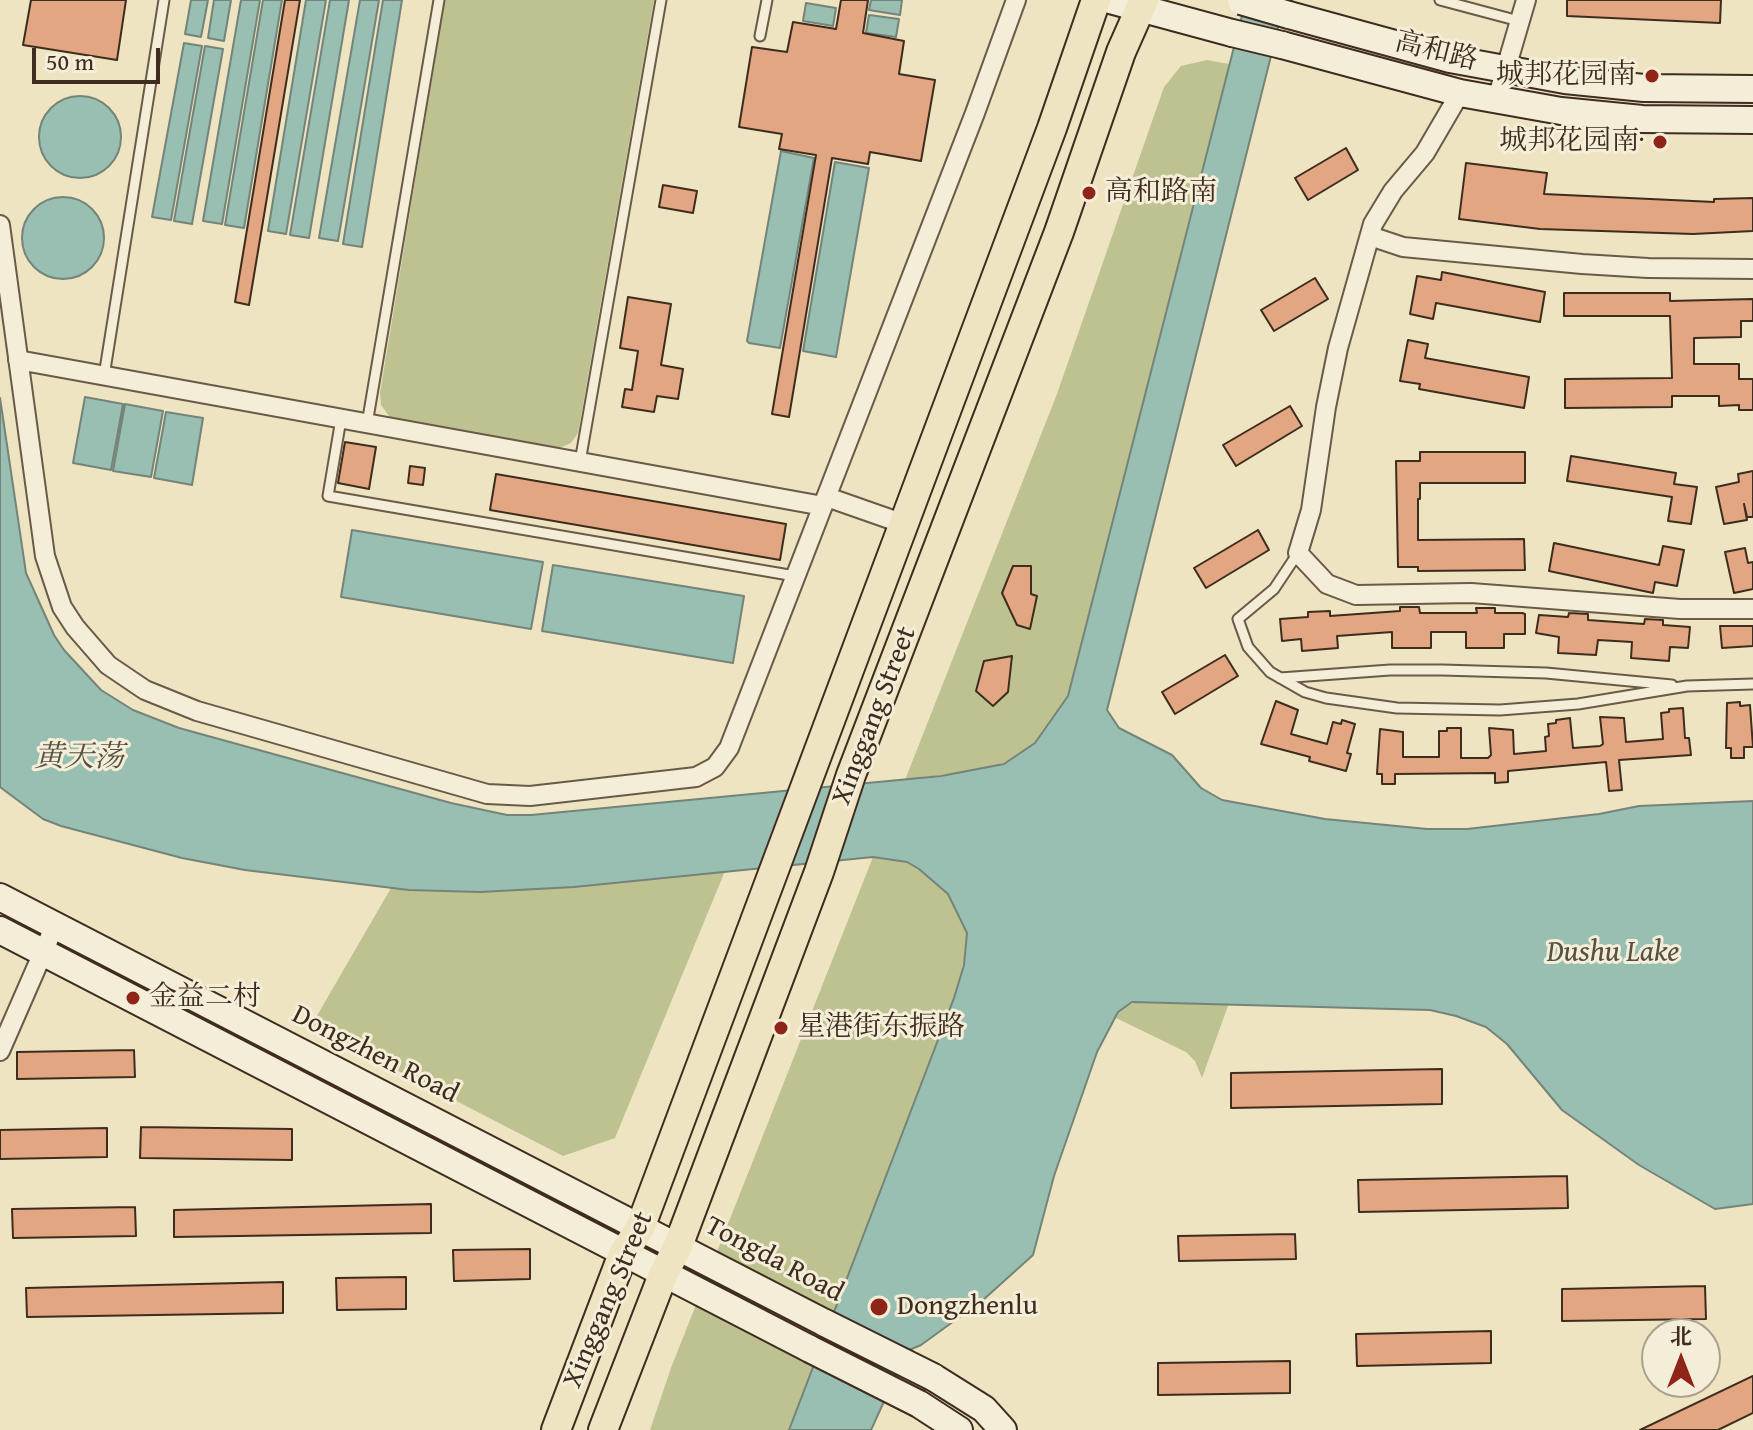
<!DOCTYPE html>
<html>
<head>
<meta charset="utf-8">
<style>
	body { margin:0 }
	#map { position:relative; width:1753px; height:1430px; overflow:hidden; background:#eee4c1; font-family:"Gentium Book Plus","Noto Serif SC",serif }
	canvas { display:block }
	.north { position:absolute; left:1641px; top:1318px; width:80px; height:80px; box-sizing:border-box; background:#f4edd7; border:2px solid #aba08d; border-radius:50%; rotate:0deg; font-size:22px; font-weight:700; line-height:32px; text-align:center; color:#3e2c1f }
	.north::after { content:''; display:block; margin:auto; width:28px; height:36px; background:#8f2418; clip-path:polygon(50% 0,100% 100%,50% 72%,0 100%) }
	.scale { position:absolute; left:32px; top:48px; width:128px; height:36px; box-sizing:border-box; border:4px solid #3e2c1f; border-top:0; padding-left:10px; font-size:24px; line-height:28px; white-space:nowrap; color:#3e2c1f; -webkit-text-stroke:6px #f4edd7; paint-order:stroke }
</style>
</head>
<body>
<div id="map">
<canvas width="1753" height="1430"></canvas>
<div class="north">北</div>
<div class="scale">50 m</div>
</div>
<script>
const context = document.querySelector('canvas').getContext('2d');
context.lineJoin = 'round';
function fillPath(path, color) { context.fillStyle = color; context.fill(path, 'evenodd'); }
const shape = rows => new Path2D(rows.map(r => 'M' + r).join(''));
function trace(path, color, width, dash) { context.strokeStyle = color; context.lineWidth = width; context.lineCap = dash ? 'butt' : 'round'; context.setLineDash(dash || []); context.stroke(path); }
function write(font, color, halo, rows, align = 'center') {
  context.font = font + ' "Gentium Book Plus","Noto Serif SC",serif'; context.lineWidth = 6; context.setLineDash([]); context.textBaseline = 'middle'; context.strokeStyle = halo; context.fillStyle = color; for (const [text, x, y, turn = 0] of rows) {
    context.save(); context.translate(x, y); context.rotate((+turn || 0) * Math.PI / 180); context.textAlign = isNaN(turn) ? turn : align; if (halo) context.strokeText(text, 0, 0); context.fillText(text, 0, 0); context.restore();
  }
}
const green = shape([
	[445,0,654,0,578,433,571,443,557,449,392,420,381,405,380,393],
	[1207,60,1229,64,1068,696,1046,730,1035,743,1016,758,990,768,905,780,1057,394,1164,87,1181,66],
	[873,857,907,862,919,869,948,894,967,933,966,954,954,998,789,1430,650,1430,671,1368],
	[725,871,615,1138,563,1156,311,1026,391,888,480,892,574,887],
	[1143,1001,1229,1003,1202,1078,1195,1061,1186,1052,1114,1017,1123,1006]
]);
const water = shape([
	[191,0,208,0,201,37,185,34,191,0],
	[214,0,231,0,224,41,208,38,214,0],
	[241,0,260,0,222,224,203,221,241,0],
	[263,0,282,0,244,228,225,225,263,0],
	[306,0,326,0,286,234,268,231,306,0],
	[330,0,349,0,309,238,290,235,330,0],
	[360,0,379,0,338,241,319,238,360,0],
	[383,0,402,0,362,247,343,244,383,0],
	[871,0,902,0,900,15,869,10,871,0],
	[1246,0,1285,0,1107,710,1119,728,1172,755,1201,788,1222,800,1325,819,1427,829,1467,829,1599,814,1639,806,1753,801,1753,1204,1715,1209,1639,1165,1562,1110,1507,1044,1486,1027,1456,1016,1430,1010,1132,1002,1118,1012,1097,1052,1054,1176,1033,1255,983,1300,921,1345,907,1351,871,1430,789,1430,954,998,964,965,967,933,948,894,919,869,907,862,873,857,574,887,480,892,409,890,245,870,182,858,61,826,43,819,0,787,0,398,26,573,54,635,64,650,101,690,133,710,179,728,451,803,507,815,531,815,941,776,1004,764,1035,743,1068,696,1246,0],
	[806,3,836,8,833,26,803,21,806,3],
	[869,15,899,19,896,37,866,33,869,15],
	[184,43,202,46,171,220,152,217,184,43],
	[205,46,223,49,192,224,174,221,205,46],
	'39 137a41 41 0 1 1 82 0a41 41 0 1 1-82 0Z',
	[781,151,814,158,780,348,749,343,747,341,781,151],
	[835,162,869,168,836,357,803,351,835,162],
	'22 238a41 41 0 1 1 82 0a41 41 0 1 1-82 0Z',
	[85,397,123,404,111,470,73,463,85,397],
	[125,404,163,411,151,477,113,471,125,404],
	[166,412,203,418,192,485,154,478,166,412],
	[352,530,543,562,531,629,341,597,352,530],
	[553,565,744,596,733,663,542,631,553,565]
]);
const building = shape([
	[31,0,126,0,117,60,23,45,31,0],
	[285,0,300,0,249,305,235,302,285,0],
	[841,0,868,0,863,33,904,41,899,74,935,80,921,161,870,152,868,164,832,158,789,417,772,414,816,155,779,149,782,134,739,127,752,47,787,52,793,22,836,29,841,0],
	[1567,0,1721,0,1720,23,1567,16,1567,0],
	[1346,148,1358,170,1308,200,1295,178,1346,148],
	[1466,163,1547,173,1544,194,1714,202,1714,199,1753,198,1753,231,1693,234,1540,229,1459,219,1466,163],
	[663,185,697,191,693,213,659,207,663,185],
	[1442,272,1545,292,1540,322,1436,303,1433,319,1410,314,1417,276,1441,280,1442,272],
	[1315,278,1328,299,1274,331,1261,310,1315,278],
	[1564,293,1670,293,1670,301,1753,299,1753,321,1741,321,1741,337,1694,338,1694,364,1739,364,1739,379,1753,379,1753,410,1739,410,1739,405,1719,406,1719,396,1672,396,1672,407,1565,408,1565,379,1672,378,1670,316,1564,316,1564,293],
	[628,297,671,304,661,365,683,369,678,399,657,396,654,412,622,407,625,389,632,390,638,351,620,348,628,297],
	[1408,340,1428,344,1425,358,1529,377,1524,408,1419,389,1420,384,1400,381,1408,340],
	[1290,406,1302,426,1236,466,1223,445,1290,406],
	[345,442,376,447,369,489,338,483,345,442],
	[1420,452,1525,452,1525,483,1420,483,1420,499,1418,499,1418,540,1524,539,1525,570,1418,571,1418,567,1398,567,1396,461,1420,461,1420,452],
	[1571,456,1676,473,1674,484,1697,487,1691,524,1668,521,1672,497,1567,481,1571,456],
	[410,466,425,468,423,485,408,483,410,466],
	[1753,471,1753,517,1747,517,1744,504,1747,520,1724,524,1716,487,1739,482,1738,474,1753,471],
	[496,474,786,524,780,560,490,510,496,474],
	[1258,530,1269,550,1206,588,1194,568,1258,530],
	[1554,543,1659,565,1663,546,1684,550,1677,586,1655,582,1653,593,1549,571,1554,543],
	[1745,548,1748,563,1753,562,1753,589,1734,593,1725,552,1745,548],
	[1013,566,1031,566,1031,594,1037,596,1030,629,1017,625,1002,593,1013,566],
	[1400,607,1419,607,1420,613,1477,613,1476,608,1495,608,1495,613,1522,613,1525,614,1525,634,1504,634,1504,648,1466,648,1466,632,1431,632,1431,648,1392,648,1392,632,1337,636,1338,648,1302,651,1301,639,1282,641,1280,619,1308,617,1308,612,1330,611,1330,616,1400,611,1400,607],
	[1569,613,1588,614,1588,620,1644,624,1645,619,1663,620,1663,625,1690,627,1688,648,1670,647,1669,661,1631,658,1632,642,1598,640,1596,655,1558,653,1559,637,1536,633,1539,615,1568,617,1569,613],
	[1720,626,1753,626,1753,646,1722,648,1720,626],
	[1225,655,1238,676,1175,714,1162,692,1225,655],
	[1012,656,1008,692,993,706,976,691,984,661,1012,656],
	[1276,701,1298,710,1291,734,1327,744,1333,722,1341,724,1342,720,1355,724,1347,753,1351,754,1346,771,1309,761,1310,757,1261,744,1276,701],
	[1740,702,1740,706,1750,705,1753,747,1744,747,1744,758,1731,758,1731,748,1726,748,1727,703,1740,702],
	[1683,708,1685,738,1689,738,1691,755,1619,760,1622,790,1609,791,1606,762,1508,771,1508,782,1495,783,1495,773,1395,774,1395,784,1382,784,1382,774,1377,774,1380,729,1403,732,1403,757,1439,757,1439,731,1447,731,1447,728,1461,728,1461,758,1488,758,1491,755,1489,728,1513,730,1514,754,1546,751,1545,737,1549,736,1548,724,1556,723,1556,720,1570,718,1573,748,1600,746,1603,744,1600,717,1624,718,1626,742,1663,739,1661,713,1669,712,1669,709,1683,708],
	[134,1050,135,1077,17,1079,17,1052,134,1050],
	[1442,1069,1442,1104,1231,1108,1231,1073,1442,1069],
	[141,1127,292,1129,292,1160,140,1158,141,1127],
	[107,1128,107,1157,0,1159,0,1130,107,1128],
	[1567,1176,1568,1208,1359,1212,1358,1180,1567,1176],
	[431,1204,431,1233,174,1237,174,1210,431,1204],
	[135,1207,136,1236,13,1238,12,1209,135,1207],
	[1295,1234,1296,1259,1179,1261,1178,1236,1295,1234],
	[530,1249,530,1279,454,1281,453,1250,530,1249],
	[406,1277,406,1309,337,1310,336,1278,406,1277],
	[283,1282,283,1313,27,1317,26,1288,283,1282],
	[1705,1286,1706,1319,1562,1321,1562,1289,1705,1286],
	[1491,1331,1491,1363,1357,1366,1356,1334,1491,1331],
	[1290,1361,1290,1393,1158,1395,1158,1363,1290,1361],
	[1753,1376,1753,1413,1718,1430,1640,1430,1753,1376]
]);
const service = shape([
	[1440,0,1519,21],
	[760,36,767,0],
	[104,376,164,0],
	[341,419,328,496,795,576],
	[367,424,439,0],
	[580,462,661,0],
	[1298,553,1274,589,1238,619,1248,647,1270,672,1305,692,1326,698,1397,708,1500,710,1578,704,1687,686,1753,684],
	[1280,678,1390,670,1442,670,1546,673,1672,685]
]);
const minor = shape([
	[1460,93,1425,153,1393,191,1373,224,1338,348,1326,407,1311,510,1298,553,1327,584,1356,595,1471,593,1680,609,1753,609],
	[1497,99,1526,0],
	[0,225,45,556,62,607,75,627,108,665,145,690,197,711,487,794,530,796,696,777,715,767,729,748,975,113,1016,0],
	[1370,236,1403,247,1582,264,1648,268,1753,269],
	[18,360,823,506],
	[827,497,904,524],
	[0,1051,55,925]
]);
const secondary = shape([
	[1110,0,1232,33],
	[1289,15,1450,59,1565,80,1644,88,1753,89],
	[1282,45,1460,93,1561,111,1642,119,1753,120],
	[0,897,825,1323],
	[0,930,810,1349],
	[933,1377,984,1409,1003,1430],
	[919,1404,959,1430]
]);
const primary = shape([
	[556,1430,623,1254,640,1228,1052,128,1096,0],
	[603,1430,663,1275,678,1246,819,872,851,775,1059,232,1121,52,1144,0]
]);
const secondaryBridge = shape([
	[1241,1,1289,15],
	[1232,33,1282,45],
	[825,1323,933,1377],
	[810,1349,919,1404]
]);
const markers = [
	[1652,76,8,"#8f2418"],
	[1660,142,8,"#8f2418"],
	[1089,193,8,"#8f2418"],
	[133,998,8,"#8f2418"],
	[781,1028,8,"#8f2418"],
	[879,1307,10,"#8f2418"]
];
const streetNames = [
	["高和路",1436,52,14],
	["Xinggang Street",875,716,-69],
	["Dongzhen Road",375,1055,27],
	["Tongda Road",774,1260,28],
	["Xinggang Street",609,1300,-67]
];
const poiNames = [
	["城邦花园南",1636,76,"right"],
	["城邦花园南·",1644,142,"right"],
	["高和路南",1105,193],
	["金益二村",149,998],
	["星港街东振路",797,1028],
	["Dongzhenlu",897,1307]
];
const waterNames = [
	["黄天荡",79,758],
	["Dushu Lake",1613,953]
];
fillPath(green, '#bdc290');
fillPath(water, '#99bfb3');
trace(water, '#758478', 2);
fillPath(building, '#e2a682');
trace(building, '#3e2c1f', 2);
trace(service, '#6a5a48', 13);
trace(minor, '#6a5a48', 22);
trace(secondary, '#3e2c1f', 30);
trace(primary, '#3e2c1f', 32);
trace(service, '#f4edd7', 9);
trace(minor, '#f4edd7', 18);
trace(secondary, '#f4edd7', 26);
trace(primary, '#eee4c1', 28);
trace(secondaryBridge, '#3e2c1f', 30, []);
trace(secondaryBridge, '#f4edd7', 26);
for (const [x, y, r, color] of markers) { const dot = new Path2D(); dot.arc(x, y, r, 0, 2 * Math.PI); context.fillStyle = color; context.fill(dot); trace(dot, '#f4edd7', 3); }
write('28px', '#3e2c1f', '#f4edd7', streetNames);
write('28px', '#3e2c1f', '#f4edd7', poiNames, 'left');
write('italic 30px', '#555144', '#f4edd7', waterNames);
</script>
</body>
</html>
